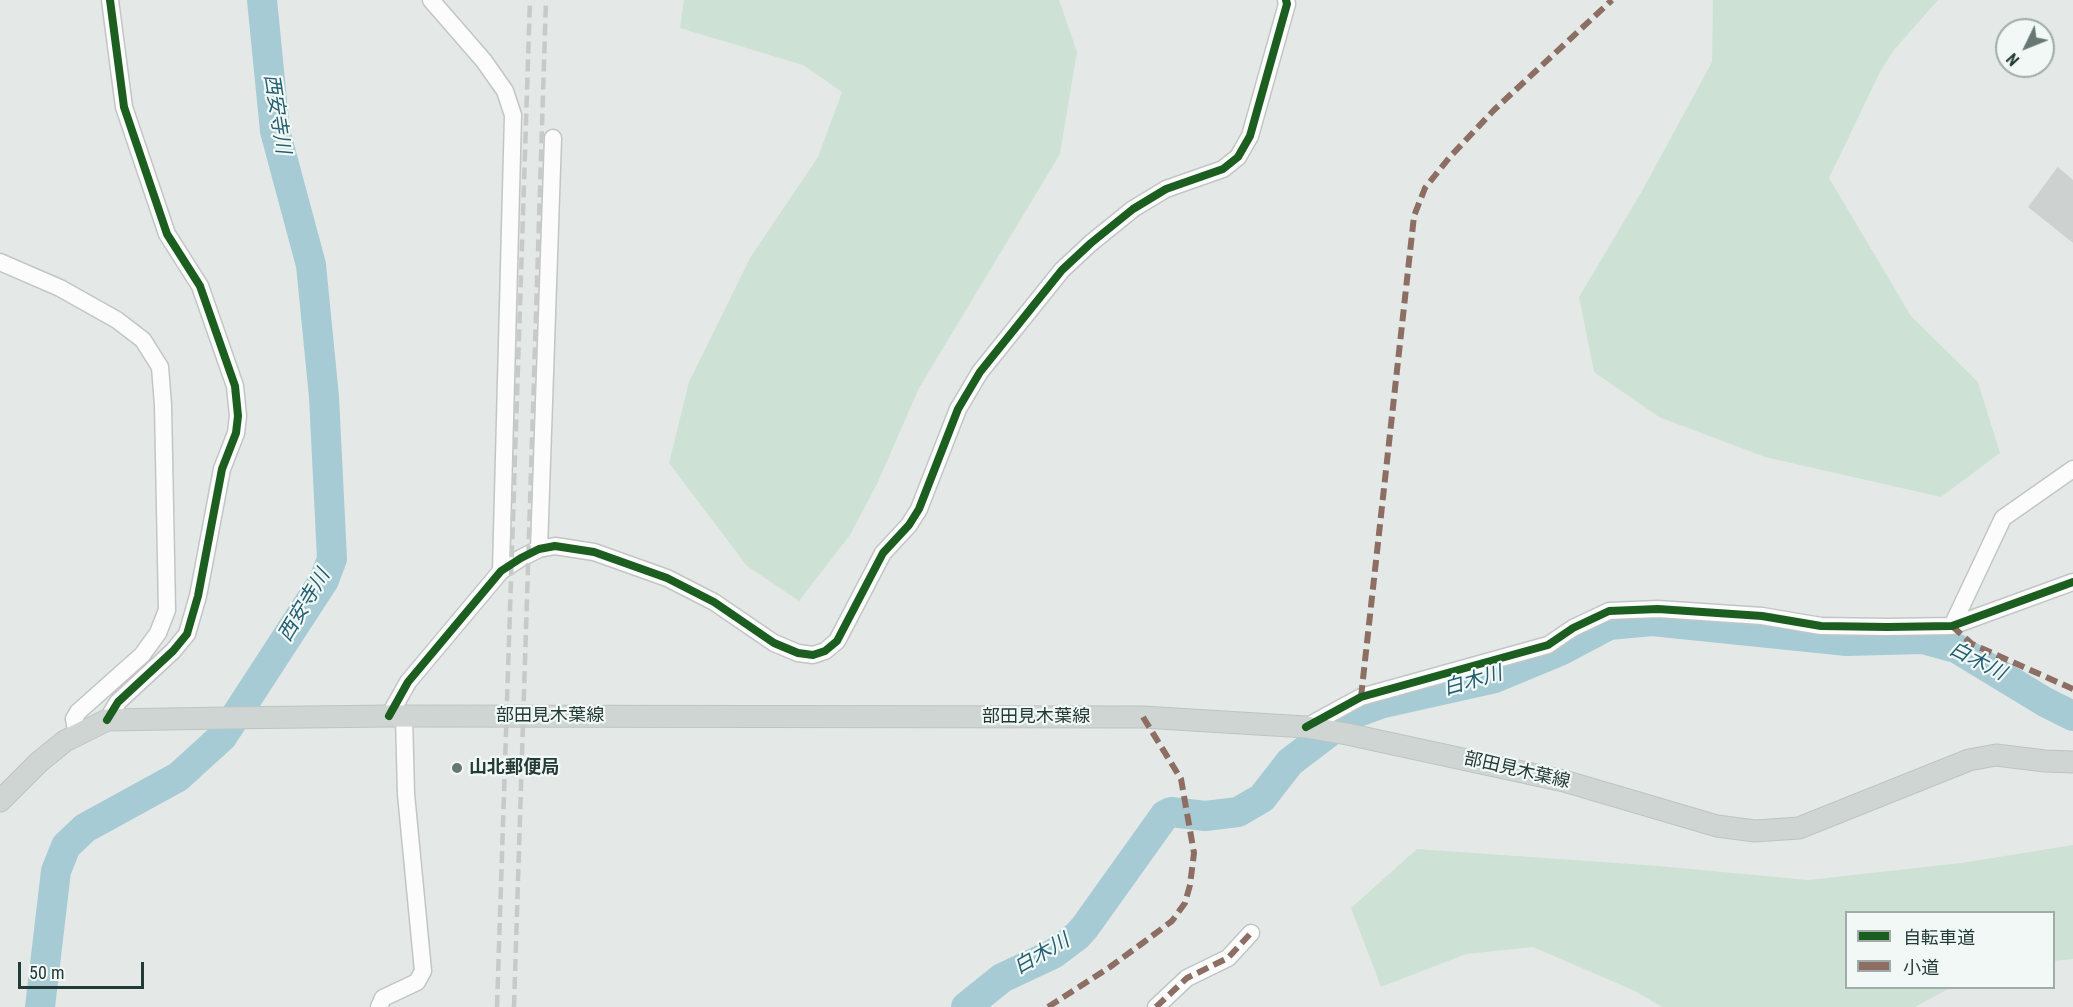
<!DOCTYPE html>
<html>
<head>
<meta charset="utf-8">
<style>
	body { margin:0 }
	#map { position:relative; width:2073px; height:1007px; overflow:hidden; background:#e4e9e7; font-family:"Roboto Condensed","Noto Sans JP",sans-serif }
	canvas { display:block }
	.legend { position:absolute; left:1845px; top:911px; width:210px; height:78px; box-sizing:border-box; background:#f2f8f5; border:2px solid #9faca9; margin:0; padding:8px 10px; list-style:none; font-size:18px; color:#233b36 }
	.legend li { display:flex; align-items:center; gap:12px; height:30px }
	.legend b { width:30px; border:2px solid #9faca9 }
	.north { position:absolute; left:1995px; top:18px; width:60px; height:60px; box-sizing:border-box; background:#f2f8f5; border:2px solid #9faca9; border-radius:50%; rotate:227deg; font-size:16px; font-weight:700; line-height:24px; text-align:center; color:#233b36 }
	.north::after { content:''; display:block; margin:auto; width:21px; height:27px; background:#677874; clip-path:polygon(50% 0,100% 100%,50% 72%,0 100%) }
	.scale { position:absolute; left:18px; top:962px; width:126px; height:27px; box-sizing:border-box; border:3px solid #233b36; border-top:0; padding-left:8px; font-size:18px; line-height:21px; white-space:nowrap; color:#233b36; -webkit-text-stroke:4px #f2f8f5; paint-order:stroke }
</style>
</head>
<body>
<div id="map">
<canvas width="2073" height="1007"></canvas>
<ul class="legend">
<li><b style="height:8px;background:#1b5e20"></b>自転車道</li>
<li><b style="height:8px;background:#8d6e63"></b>小道</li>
</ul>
<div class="north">N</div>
<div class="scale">50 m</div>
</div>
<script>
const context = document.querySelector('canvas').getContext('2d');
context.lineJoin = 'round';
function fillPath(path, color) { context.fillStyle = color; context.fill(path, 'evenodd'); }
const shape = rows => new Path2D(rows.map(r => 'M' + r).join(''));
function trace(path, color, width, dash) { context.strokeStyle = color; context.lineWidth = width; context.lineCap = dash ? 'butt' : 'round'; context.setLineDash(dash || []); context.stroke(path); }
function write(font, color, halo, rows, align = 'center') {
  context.font = font + ' "Roboto Condensed","Noto Sans JP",sans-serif'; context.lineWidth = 4.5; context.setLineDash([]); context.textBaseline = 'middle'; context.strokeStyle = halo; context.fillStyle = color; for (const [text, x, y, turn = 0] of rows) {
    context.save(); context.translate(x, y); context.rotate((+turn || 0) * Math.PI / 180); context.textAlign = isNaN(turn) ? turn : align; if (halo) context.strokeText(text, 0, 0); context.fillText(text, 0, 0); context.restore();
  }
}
const green = shape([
	[684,0,1059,0,1077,52,1060,154,919,388,877,484,850,535,799,601,747,566,669,463,689,382,750,258,818,157,842,92,803,65,680,28],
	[1713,0,1938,0,1893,51,1880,72,1829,178,1911,316,1978,382,2000,453,1941,497,1765,457,1659,417,1594,372,1579,297,1642,191,1712,62],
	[2073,845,2073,959,2054,961,2054,912,1846,912,1846,988,1950,988,1915,1007,1662,1007,1635,991,1533,947,1466,954,1381,987,1351,908,1417,849,1659,866,1808,880,1961,863]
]);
const river = shape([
	[40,1007,56,871,66,846,85,828,178,777,222,737,324,580,332,559,324,397,311,265,275,131,262,0],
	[966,1007,1002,978,1053,954,1077,936,1085,927,1165,815,1171,812,1205,816,1238,812,1262,798,1290,762,1353,714,1383,703,1495,678,1560,651,1609,625,1652,621,1847,641,1923,639,1956,648,2045,702,2073,716]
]);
const building = shape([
	[2058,168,2073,181,2073,242,2029,207,2058,168]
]);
const minor = shape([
	[431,0,484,61,505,91,513,115,501,571],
	[0,262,60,288,117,320,143,340,160,367,163,405,167,610,158,633,142,655,78,712,74,719,77,735],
	[539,549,553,138],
	[1952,626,2003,518,2073,469],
	[389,716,408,682,501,571,521,558,539,549,555,546,594,552,667,578,714,602,774,643,798,653,813,655,825,651,837,641,883,553,909,525,919,509,958,409,980,372,1062,270,1091,243,1133,209,1166,189,1223,169,1238,157,1250,136,1287,4,1286,0],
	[107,720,118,702,173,651,187,634,198,596,222,469,236,433,238,416,235,386,200,286,167,234,124,107,110,0],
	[1306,727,1361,697,1548,645,1573,628,1609,611,1658,609,1762,616,1821,626,1887,627,1952,626,2073,582],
	[379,1007,383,998,417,982,423,971,406,794,404,716],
	[1156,1007,1187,978,1228,958,1251,933]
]);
const major = shape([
	[0,801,39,762,65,741,107,720,224,718,389,716,1143,717,1306,727,1347,734,1564,781,1717,826,1755,831,1799,828,1969,760,1996,755,2045,761,2073,762]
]);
const rail = shape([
	[497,1007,530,0],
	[514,1007,546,0]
]);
const quiet = shape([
	[1952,626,1972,644,2073,689],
	[1361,697,1414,216,1425,188,1449,158,1494,110,1612,0],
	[1048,1007,1110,967,1144,942,1172,921,1185,903,1190,885,1194,853,1181,779,1143,717],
	[1156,1007,1187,978,1228,958,1251,933]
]);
const cycleway = shape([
	[389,716,408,682,501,571,521,558,539,549,555,546,594,552,667,578,714,602,774,643,798,653,813,655,825,651,837,641,883,553,909,525,919,509,958,409,980,372,1062,270,1091,243,1133,209,1166,189,1223,169,1238,157,1250,136,1287,4,1286,0],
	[107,720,118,702,173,651,187,634,198,596,222,469,236,433,238,416,235,386,200,286,167,234,124,107,110,0],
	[1306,727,1361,697,1548,645,1573,628,1609,611,1658,609,1762,616,1821,626,1887,627,1952,626,2073,582]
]);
const markers = [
	[457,768,6,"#677874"]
];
const streetNames = [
	["部田見木葉線",550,716],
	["部田見木葉線",1036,717],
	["部田見木葉線",1517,771,13]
];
const poiNames = [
	["山北郵便局",469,768]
];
const waterNames = [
	["西安寺川",276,114,81],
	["西安寺川",305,606,-59],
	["白木川",1977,662,27],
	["白木川",1473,682,-16],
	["白木川",1042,955,-30]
];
fillPath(green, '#cee1d5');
trace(river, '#a7cbd4', 30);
fillPath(building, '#cdd1d0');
trace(building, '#cdd2d0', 1.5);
trace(minor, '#c1c6c4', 19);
trace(major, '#bdc5c3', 23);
trace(minor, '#fbfcfb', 16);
trace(major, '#ced5d3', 21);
trace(rail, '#c7cac9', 4.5, [12, 6]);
trace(quiet, '#8d6e63', 6, [12, 6]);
trace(cycleway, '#1b5e20', 8);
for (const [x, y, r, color] of markers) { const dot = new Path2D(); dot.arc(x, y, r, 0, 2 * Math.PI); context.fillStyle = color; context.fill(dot); trace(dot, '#f2f8f5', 2); }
write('18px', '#233b36', '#f2f8f5', streetNames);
write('bold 18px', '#233b36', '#f2f8f5', poiNames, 'left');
write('italic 20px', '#225f72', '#f2f8f5', waterNames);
</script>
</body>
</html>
